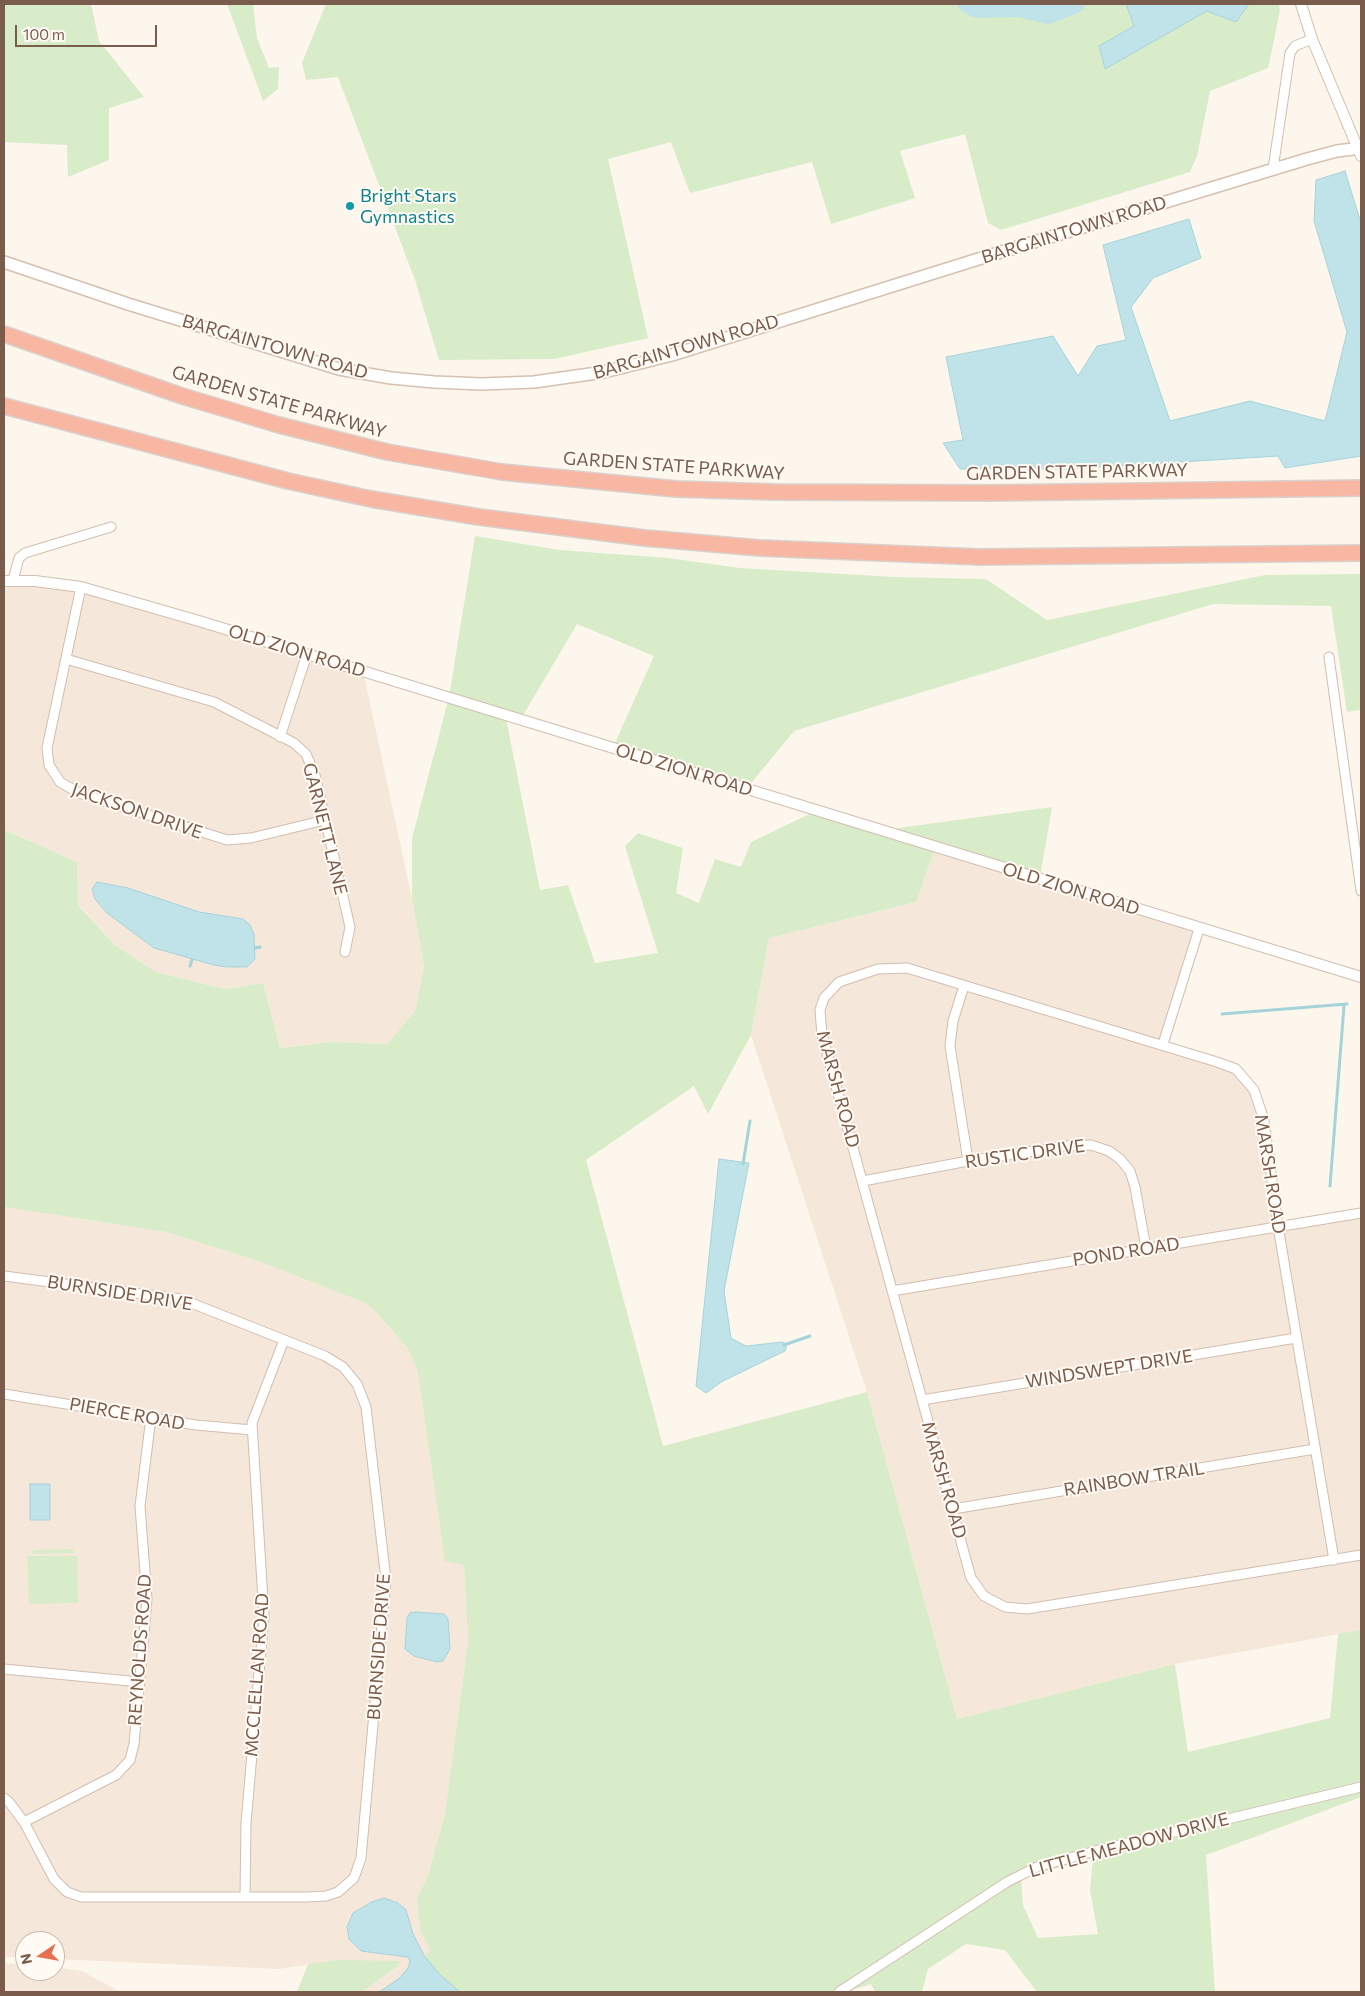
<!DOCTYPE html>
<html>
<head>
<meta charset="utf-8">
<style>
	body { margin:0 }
	#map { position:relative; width:1365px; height:1996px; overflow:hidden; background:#fdf6ec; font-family:Commissioner,sans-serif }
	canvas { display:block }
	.frame { position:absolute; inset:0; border:5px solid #7a5c4d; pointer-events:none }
	.north { position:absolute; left:15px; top:1931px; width:50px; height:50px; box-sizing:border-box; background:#fffaf3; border:1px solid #cabbb1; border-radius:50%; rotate:258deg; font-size:14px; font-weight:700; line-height:20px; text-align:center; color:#7a5c4d }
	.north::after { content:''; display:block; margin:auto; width:18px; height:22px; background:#e76f51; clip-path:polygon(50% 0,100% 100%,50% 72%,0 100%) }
	.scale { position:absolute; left:15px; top:25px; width:142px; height:22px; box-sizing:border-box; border:2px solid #7a5c4d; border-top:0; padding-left:6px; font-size:15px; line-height:18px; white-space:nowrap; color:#7a5c4d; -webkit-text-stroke:4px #fffaf3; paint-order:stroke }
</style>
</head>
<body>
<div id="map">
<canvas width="1365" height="1996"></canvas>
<div class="frame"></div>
<div class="north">N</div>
<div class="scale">100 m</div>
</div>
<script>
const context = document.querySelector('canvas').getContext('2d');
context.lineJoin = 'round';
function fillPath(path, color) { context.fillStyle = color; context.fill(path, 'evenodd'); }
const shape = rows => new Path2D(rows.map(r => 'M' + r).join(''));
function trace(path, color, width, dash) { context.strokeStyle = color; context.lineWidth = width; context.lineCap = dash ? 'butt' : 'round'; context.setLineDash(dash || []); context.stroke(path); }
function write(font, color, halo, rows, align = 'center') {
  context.font = font + ' Commissioner,sans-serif'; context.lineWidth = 4; context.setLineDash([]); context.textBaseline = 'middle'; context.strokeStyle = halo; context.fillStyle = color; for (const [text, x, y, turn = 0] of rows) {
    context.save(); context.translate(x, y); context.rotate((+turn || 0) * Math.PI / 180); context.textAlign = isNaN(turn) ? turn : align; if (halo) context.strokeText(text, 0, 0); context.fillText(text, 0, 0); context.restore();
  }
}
const residential = shape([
	[13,580,81,587,363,671,412,898,424,967,415,1011,387,1044,331,1042,280,1048,263,983,224,989,156,972,115,945,78,904,77,862,4,830,4,591],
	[936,846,1199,929,1164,1044,1236,1069,1254,1090,1264,1120,1278,1226,1361,1213,1361,1630,1175,1664,957,1719,867,1392,751,1035,769,938,916,902],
	[4,1207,166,1232,261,1262,365,1303,378,1314,408,1349,418,1372,464,1565,468,1640,445,1814,428,1875,417,1899,420,1930,430,1950,473,1992,362,1992,396,1968,338,1960,279,1969,55,1959,55,1941,25,1941,25,1958,4,1957],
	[4,1963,25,1965,25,1971,55,1971,55,1967,82,1971,120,1992,4,1992]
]);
const green = shape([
	[4,4,91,4,99,41,144,97,109,108,109,160,68,177,67,145,4,142],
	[227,4,253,4,257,38,269,68,279,67,278,89,263,101],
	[326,4,1126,4,1134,26,1099,46,1105,69,1207,11,1236,22,1249,4,1279,4,1280,11,1268,68,1210,91,1197,156,1190,172,1001,230,988,223,965,134,900,151,915,198,831,224,812,162,690,193,671,142,608,159,648,338,554,359,439,360,415,280,338,77,306,80,302,63],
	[475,536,559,550,668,558,740,568,894,577,986,579,1047,620,1265,575,1361,574,1361,710,1347,712,1331,606,1213,604,794,731,748,787,614,745,654,656,577,624,522,717,505,713,540,890,568,885,595,963,658,953,625,846,638,833,683,848,676,893,699,903,715,859,741,867,751,842,818,810,884,830,1052,807,1040,877,936,846,916,902,769,938,751,1035,708,1114,694,1086,586,1160,663,1446,867,1392,957,1719,1175,1664,1188,1752,1330,1718,1338,1634,1361,1630,1361,1797,1206,1855,1215,1992,1037,1992,1005,1950,966,1944,928,1969,922,1992,875,1992,871,1984,845,1992,460,1992,439,1974,425,1957,430,1950,420,1930,417,1899,428,1875,445,1814,468,1640,464,1565,445,1561,418,1372,408,1349,378,1314,365,1303,261,1262,166,1232,4,1207,4,830,77,862,78,905,115,945,156,972,224,989,263,983,280,1048,331,1042,387,1044,415,1011,424,967,412,898,412,838,449,697],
	[1093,1858,1090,1890,1098,1934,1038,1938,1023,1905,1021,1878],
	[73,1549,73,1553,33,1554,33,1550],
	[27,1556,77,1556,78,1603,29,1604],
	[338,1960,401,1961,397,1967,362,1992,297,1992,308,1964]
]);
const water = shape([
	[1126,4,1249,4,1236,22,1207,11,1105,69,1099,46,1134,26,1126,4],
	[1345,171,1361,223,1361,456,1285,468,1278,456,1068,469,960,469,943,443,963,440,946,357,1053,336,1078,376,1097,346,1126,340,1103,245,1189,219,1201,258,1153,278,1131,307,1170,421,1250,401,1325,421,1347,332,1314,221,1316,180,1345,171],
	[97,882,128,888,199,912,243,919,250,925,254,934,255,959,247,967,227,967,214,965,154,948,107,913,95,899,92,889,97,882],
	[719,1159,749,1163,724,1291,731,1338,746,1346,782,1342,787,1344,785,1351,723,1381,706,1393,696,1386,719,1159],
	[30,1484,50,1484,50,1520,30,1520,30,1484],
	[416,1612,444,1614,448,1619,450,1649,443,1661,437,1662,414,1656,405,1649,407,1618,410,1613,416,1612],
	[384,1898,398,1903,406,1910,413,1934,425,1957,439,1974,460,1992,379,1992,400,1978,408,1968,410,1961,408,1957,361,1951,349,1939,347,1927,353,1913,372,1902,384,1898]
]);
const stream = shape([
	[255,948,260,947],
	[190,966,192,960],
	[1222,1014,1347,1004],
	[743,1164,750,1121],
	[1330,1186,1344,1006],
	[784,1345,810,1336]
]);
const river = shape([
	[967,4,977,9,1018,8,1048,15,1076,4]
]);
const minor = shape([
	[1273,169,1290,53,1295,46,1312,39],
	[13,580,19,558,25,553,111,527],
	[81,587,47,748,49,765,60,782,79,793,227,840,251,838,325,820],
	[1329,657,1361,891],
	[66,659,214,702,294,743,306,754,315,775,350,927,345,952],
	[280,737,307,654],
	[964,986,953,1021,950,1046,968,1161],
	[1163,1044,1199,929],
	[863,1181,968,1161,1067,1146,1091,1145,1109,1151,1120,1159,1130,1171,1135,1187,1146,1248],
	[4,1276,181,1299,325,1356,343,1367,357,1384,366,1407,386,1580,361,1858,354,1878,338,1892,326,1896,306,1897,81,1897,67,1892,54,1879,24,1822,9,1802,4,1798],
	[892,1291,1361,1213],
	[4,1394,196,1425,252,1430],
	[922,1400,1296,1338],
	[953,1509,1315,1449],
	[1334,1560,1278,1226,1264,1120,1254,1090,1236,1069,1217,1062,907,968,878,969,839,982,824,998,820,1010,822,1035,971,1578,984,1596,1005,1607,1027,1609,1361,1555],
	[4,1669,140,1682],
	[24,1822,116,1775,130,1760,134,1744,147,1599,140,1506,151,1417],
	[245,1896,246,1823,264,1616,252,1423,284,1340],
	[839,1992,1007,1882,1037,1867,1099,1850,1361,1787]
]);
const tertiary = shape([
	[1301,4,1312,39,1361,156],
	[4,581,35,581,81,587,199,621,1361,977]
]);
const secondary = shape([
	[4,262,128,304,339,369,391,378,434,382,482,384,534,382,604,372,672,355,988,256,1307,159,1337,151,1361,148]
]);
const motorway = shape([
	[4,334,182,396,279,425,387,452,502,472,676,489,774,492,991,493,1361,488],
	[4,406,288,481,371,499,479,517,645,538,760,548,980,557,1361,553]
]);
const markers = [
	[350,206,5,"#0f9aa8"]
];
const cultureNames = [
	["Bright Stars",360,196],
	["Gymnastics",360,217]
];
const streetNames = [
	["BARGAINTOWN ROAD",1074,230,-17],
	["BARGAINTOWN ROAD",275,347,16],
	["BARGAINTOWN ROAD",686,347,-16],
	["GARDEN STATE PARKWAY",279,402,16],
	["GARDEN STATE PARKWAY",674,466,4],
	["GARDEN STATE PARKWAY",1077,472,-1],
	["OLD ZION ROAD",297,651,17],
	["OLD ZION ROAD",684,770,17],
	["JACKSON DRIVE",137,811,19],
	["GARNETT LANE",325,829,76],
	["OLD ZION ROAD",1071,889,17],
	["MARSH ROAD",838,1089,75],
	["RUSTIC DRIVE",1025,1154,-8],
	["MARSH ROAD",1270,1174,81],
	["POND ROAD",1126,1252,-9],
	["BURNSIDE DRIVE",120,1293,9],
	["WINDSWEPT DRIVE",1109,1369,-9],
	["PIERCE ROAD",127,1414,10],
	["RAINBOW TRAIL",1134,1479,-9],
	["MARSH ROAD",944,1480,74],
	["BURNSIDE DRIVE",379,1647,-86],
	["REYNOLDS ROAD",140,1650,-86],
	["MCCLELLAN ROAD",257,1675,-86],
	["LITTLE MEADOW DRIVE",1129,1845,-15]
];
fillPath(residential, '#f5e8da');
fillPath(green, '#d8ecc9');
fillPath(water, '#bfe3e8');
trace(water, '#a5d3da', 1);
trace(stream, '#a5d3da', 3);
trace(river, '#bfe3e8', 18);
trace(minor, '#d1beb0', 11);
trace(tertiary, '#d1beb0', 12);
trace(secondary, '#d6c0b0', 14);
trace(motorway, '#dad1cd', 18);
trace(minor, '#fff', 9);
trace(tertiary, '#fff', 10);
trace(secondary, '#fff', 11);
trace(motorway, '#f7b7a3', 15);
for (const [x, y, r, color] of markers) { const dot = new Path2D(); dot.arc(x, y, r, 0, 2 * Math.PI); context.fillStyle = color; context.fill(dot); trace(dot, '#fffaf3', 2); }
write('18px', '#0d838f', '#fffaf3', cultureNames, 'left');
write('18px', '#7a5c4d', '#fffaf3', streetNames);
</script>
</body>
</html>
